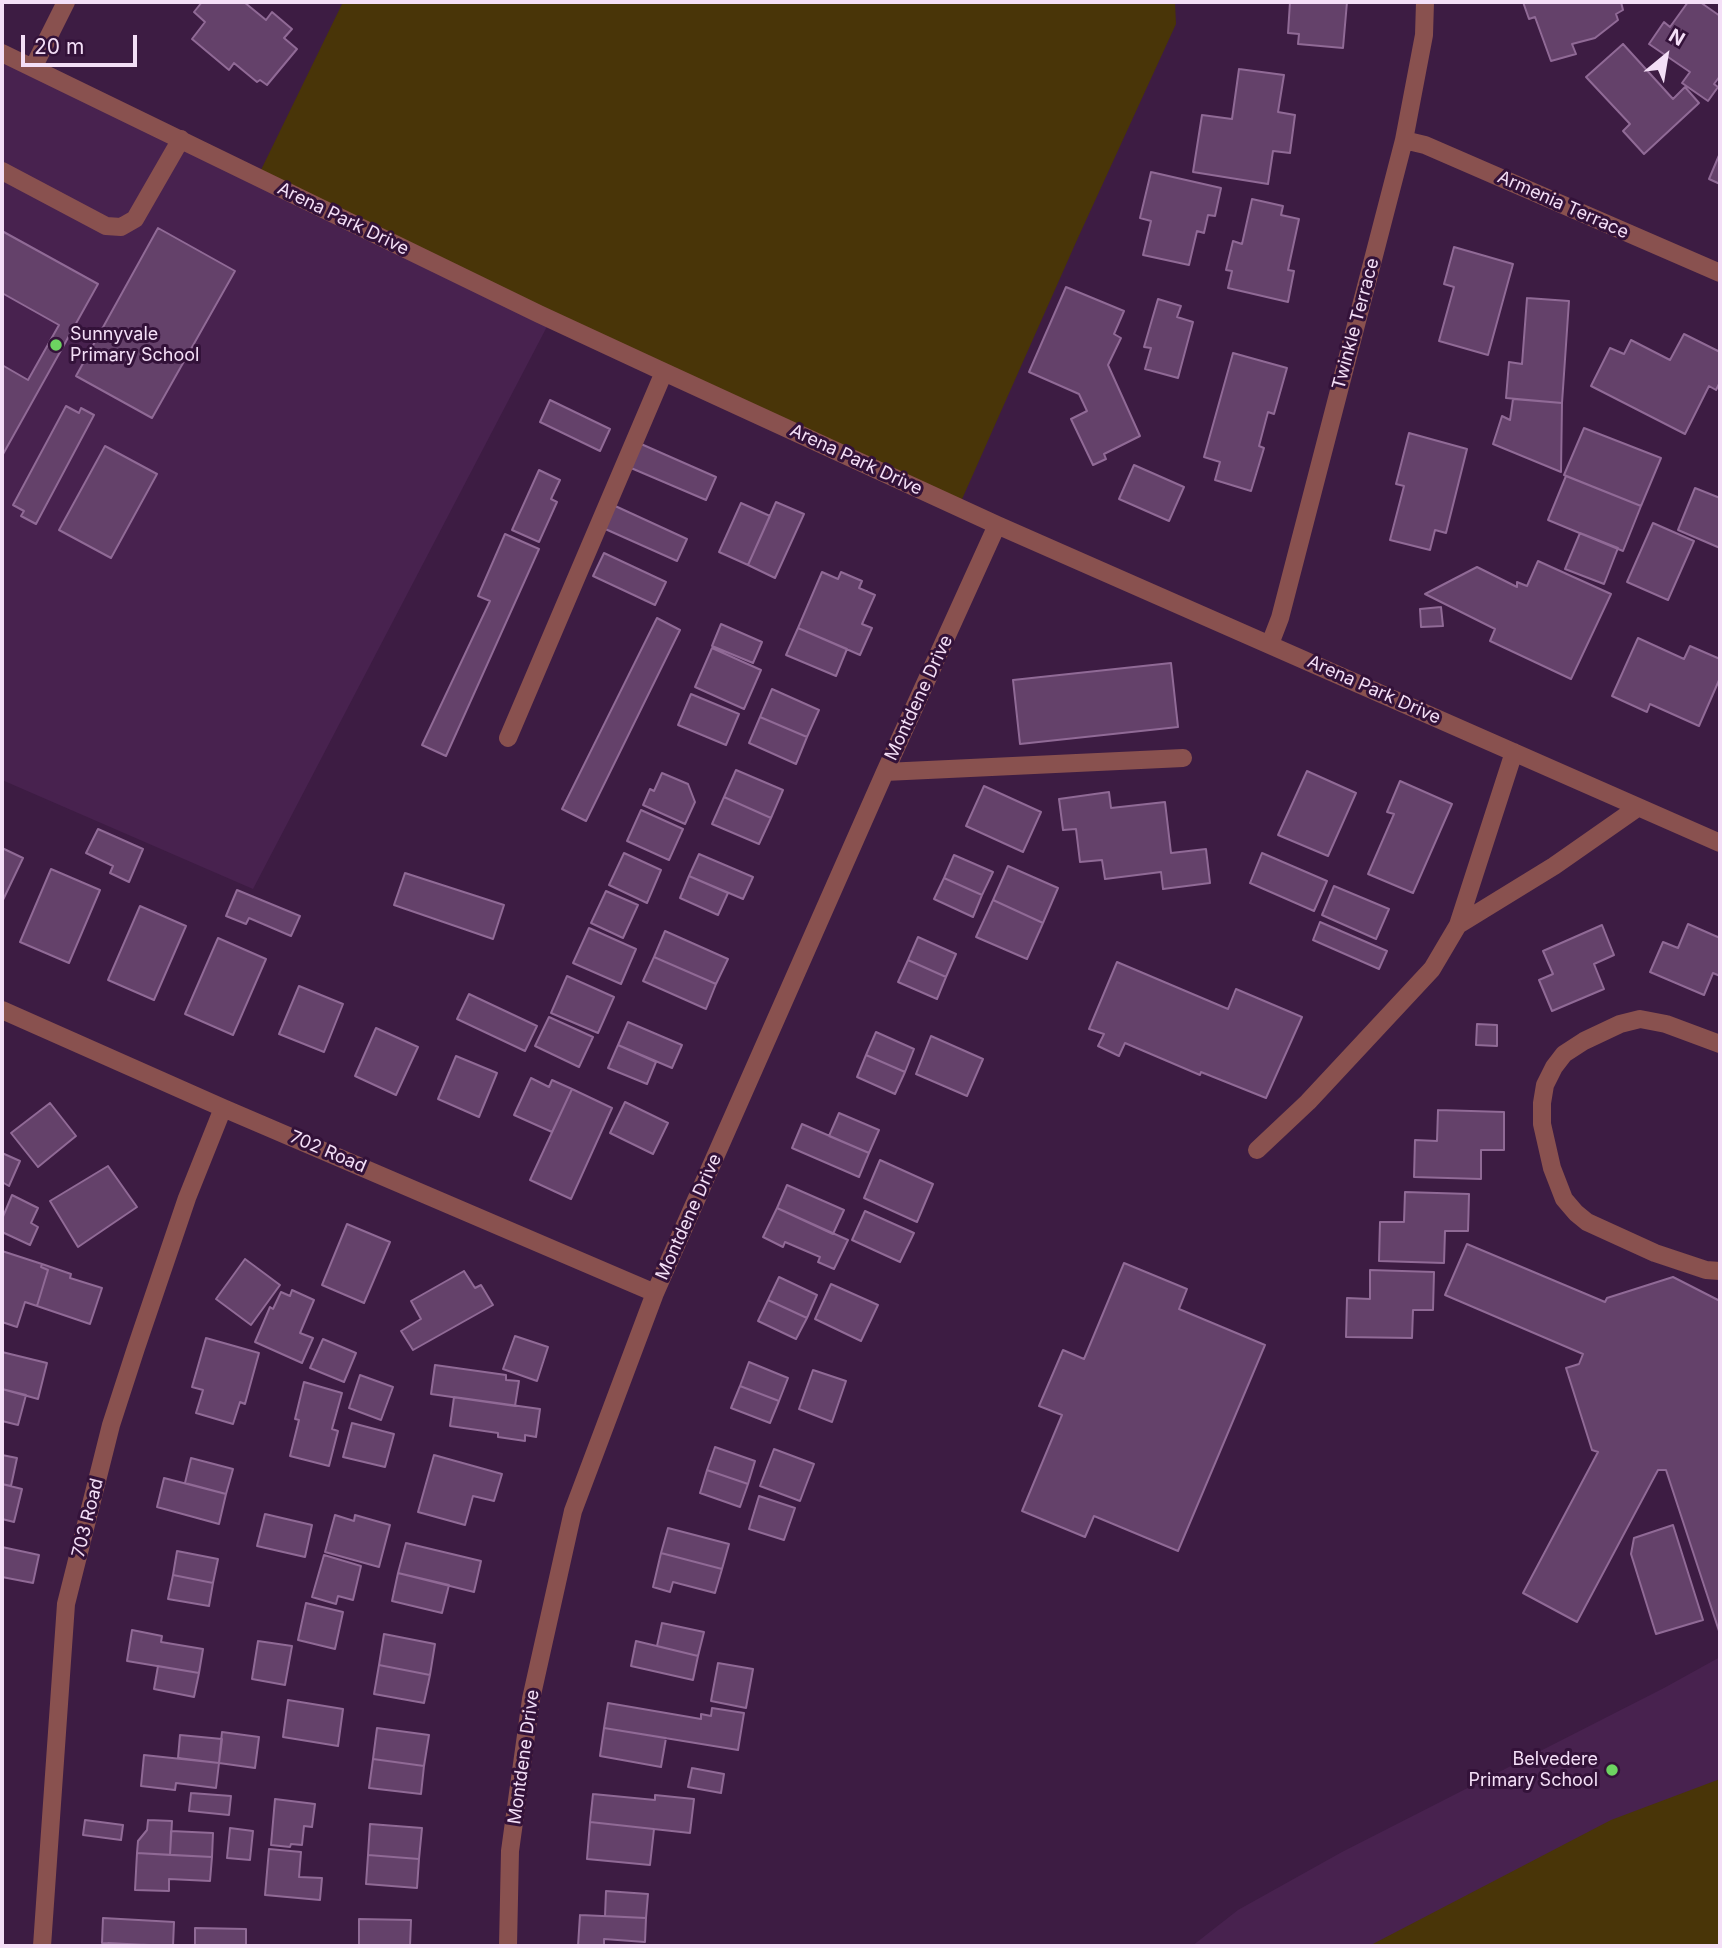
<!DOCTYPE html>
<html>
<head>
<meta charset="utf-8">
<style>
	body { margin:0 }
	#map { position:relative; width:1722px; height:1948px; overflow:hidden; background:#3d1c43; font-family:Inter,sans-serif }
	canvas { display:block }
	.frame { position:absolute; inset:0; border:4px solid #f4dff7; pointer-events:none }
	.north { position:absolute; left:1631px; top:21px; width:70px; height:70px; -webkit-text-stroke:5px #331239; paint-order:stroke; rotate:30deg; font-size:19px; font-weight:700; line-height:28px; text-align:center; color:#f4dff7 }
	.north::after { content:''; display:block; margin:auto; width:24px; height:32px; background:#f4dff7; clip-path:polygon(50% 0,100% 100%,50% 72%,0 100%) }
	.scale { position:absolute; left:21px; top:35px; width:116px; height:32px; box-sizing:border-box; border:4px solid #f4dff7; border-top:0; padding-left:9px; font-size:21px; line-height:24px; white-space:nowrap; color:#f4dff7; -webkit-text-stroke:5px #331239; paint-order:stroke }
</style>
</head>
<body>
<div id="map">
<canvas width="1722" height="1948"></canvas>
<div class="frame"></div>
<div class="north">N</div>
<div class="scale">20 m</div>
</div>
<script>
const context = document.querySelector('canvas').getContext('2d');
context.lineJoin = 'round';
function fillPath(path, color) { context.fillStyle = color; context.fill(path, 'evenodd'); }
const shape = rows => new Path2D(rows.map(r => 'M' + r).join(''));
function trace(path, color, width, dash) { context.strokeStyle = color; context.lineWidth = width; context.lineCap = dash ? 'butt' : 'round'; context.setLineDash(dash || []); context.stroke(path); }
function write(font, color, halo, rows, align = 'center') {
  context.font = font + ' Inter,sans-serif'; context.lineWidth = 6; context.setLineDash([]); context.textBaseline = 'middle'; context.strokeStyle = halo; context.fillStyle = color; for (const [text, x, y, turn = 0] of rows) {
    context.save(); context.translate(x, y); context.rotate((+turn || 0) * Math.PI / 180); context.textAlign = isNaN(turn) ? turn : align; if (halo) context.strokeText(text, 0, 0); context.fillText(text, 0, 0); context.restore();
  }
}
const built = shape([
	[2,50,552,317,253,889,2,780],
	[1720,1657,1720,1946,1192,1946,1238,1910,1342,1852,1664,1688]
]);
const green = shape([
	[343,2,1175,2,1176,24,1077,240,959,506,258,176],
	[1720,1779,1720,1946,1369,1946,1611,1820]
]);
const building = shape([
	[202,2,244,2,266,20,272,12,292,29,284,38,297,49,267,85,260,80,257,82,234,63,229,70,192,39,205,22,194,12,202,2],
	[1290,2,1347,2,1343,48,1298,44,1299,34,1288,33,1290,2],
	[1523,2,1621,2,1623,10,1616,14,1618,20,1595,38,1572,44,1576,54,1551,61,1535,17,1529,19,1523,2],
	[1688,2,1700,2,1720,16,1720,76,1714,84,1718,87,1708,101,1682,83,1690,72,1649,44,1664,22,1670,27,1688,2],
	[1623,44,1673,99,1685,87,1699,103,1644,154,1623,131,1630,124,1586,77,1623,44],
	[1239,69,1284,75,1278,112,1295,115,1290,153,1273,151,1268,184,1193,172,1202,115,1232,119,1239,69],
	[1720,153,1720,184,1709,179,1720,153],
	[1151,172,1221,188,1215,216,1208,215,1204,233,1197,231,1189,265,1143,255,1151,221,1140,218,1151,172],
	[1252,199,1283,206,1281,215,1299,219,1288,270,1294,271,1288,302,1228,288,1232,271,1226,270,1233,241,1242,244,1252,199],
	[158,228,235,271,152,418,76,376,158,228],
	[2,231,98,284,2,456,2,365,28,380,59,325,2,293,2,231],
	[1454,247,1513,264,1488,355,1439,341,1454,287,1444,284,1454,247],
	[1066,287,1124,311,1114,334,1121,338,1108,365,1140,436,1104,454,1106,459,1093,465,1071,419,1087,411,1079,394,1029,372,1066,287],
	[1527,298,1569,301,1562,403,1506,398,1509,362,1522,364,1527,298],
	[1158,299,1181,306,1177,317,1193,322,1178,378,1145,369,1151,348,1144,347,1158,299],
	[1684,334,1720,352,1720,382,1716,390,1709,386,1685,434,1591,386,1610,348,1624,354,1631,340,1670,360,1684,334],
	[1233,353,1287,368,1274,414,1268,412,1259,446,1264,448,1251,491,1215,480,1220,462,1204,457,1233,353],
	[1513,399,1562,403,1561,472,1493,444,1502,416,1510,420,1513,399],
	[550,400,610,429,600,451,540,422,550,400],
	[66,406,79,413,81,408,94,415,36,524,21,516,24,511,13,505,66,406],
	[1584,428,1661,458,1641,506,1564,475,1584,428],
	[1409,433,1467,449,1446,533,1435,530,1430,550,1390,540,1404,486,1396,484,1409,433],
	[641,444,716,477,706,500,631,468,641,444],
	[105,446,157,474,111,558,59,530,105,446],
	[1134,465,1184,487,1169,521,1119,499,1134,465],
	[539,470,560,480,551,499,557,502,539,542,512,530,539,470],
	[1566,476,1641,506,1623,551,1548,520,1566,476],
	[1695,488,1720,498,1720,548,1678,530,1695,488],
	[776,502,804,514,775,578,748,565,776,502],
	[741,503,770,516,748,565,719,552,741,503],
	[613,505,687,539,677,561,603,528,613,505],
	[1653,523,1694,541,1668,600,1627,582,1653,523],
	[1580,533,1618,548,1604,584,1565,569,1580,533],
	[505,534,539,549,446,756,422,745,490,601,478,596,505,534],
	[604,553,666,582,655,605,593,576,604,553],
	[1538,561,1611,594,1571,679,1490,641,1495,629,1425,594,1477,567,1517,587,1517,582,1527,586,1538,561],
	[822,572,838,579,841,572,862,581,859,588,875,595,862,624,872,628,860,655,798,628,822,572],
	[1441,607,1443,626,1421,627,1420,609,1441,607],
	[657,618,680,630,586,821,562,809,657,618],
	[721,624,762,642,753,663,712,646,721,624],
	[798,628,847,649,836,676,786,655,798,628],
	[1638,638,1684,659,1690,646,1720,659,1720,678,1699,726,1650,704,1647,712,1612,696,1638,638],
	[712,648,761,670,744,709,695,687,712,648],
	[1171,663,1178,727,1020,744,1013,680,1171,663],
	[772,689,819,710,807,737,760,717,772,689],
	[691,694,739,714,726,745,678,725,691,694],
	[760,717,807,737,796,764,749,743,760,717],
	[736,770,783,790,771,818,724,797,736,770],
	[1307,771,1356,793,1328,856,1278,835,1307,771],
	[662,773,688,784,695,802,685,824,643,805,650,789,654,791,662,773],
	[1400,781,1452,804,1413,893,1368,874,1394,814,1387,812,1400,781],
	[984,786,1041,812,1023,852,966,826,984,786],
	[1109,792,1111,808,1165,802,1171,853,1206,849,1210,883,1163,889,1161,872,1105,879,1102,860,1080,862,1076,829,1063,830,1059,799,1109,792],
	[724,797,771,818,759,844,712,824,724,797],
	[641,810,683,829,669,860,627,841,641,810],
	[98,829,143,849,129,882,110,873,113,866,86,853,98,829],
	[2,848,23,858,2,902,2,848],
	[624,853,661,870,647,903,609,885,624,853],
	[1262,853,1327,881,1314,911,1250,883,1262,853],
	[699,854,753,877,743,899,689,876,699,854],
	[954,855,993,872,982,895,944,878,954,855],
	[1008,866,1058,888,1043,923,993,900,1008,866],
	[51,869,100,890,69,963,20,942,51,869],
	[405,873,504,905,493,939,394,905,405,873],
	[689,876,728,893,718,915,680,898,689,876],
	[944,878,982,895,973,917,934,899,944,878],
	[1334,886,1389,909,1376,939,1322,915,1334,886],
	[237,890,300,916,291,936,249,918,246,924,226,916,237,890],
	[606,891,638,905,623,938,591,923,606,891],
	[993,900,1043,923,1027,959,976,937,993,900],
	[140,906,186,926,154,1000,108,980,140,906],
	[1320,922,1387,951,1379,969,1313,940,1320,922],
	[1688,924,1720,938,1720,976,1713,973,1704,995,1650,972,1663,942,1678,948,1688,924],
	[1602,925,1614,955,1594,964,1604,989,1552,1011,1539,980,1553,974,1543,951,1602,925],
	[589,928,636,949,621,984,573,963,589,928],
	[665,931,728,959,716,984,654,957,665,931],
	[918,937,956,954,946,977,908,960,918,937],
	[218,938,266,959,233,1035,185,1014,218,938],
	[654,957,716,984,706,1009,643,981,654,957],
	[908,960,946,977,937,999,898,982,908,960],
	[1117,962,1228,1009,1236,989,1302,1017,1266,1098,1201,1072,1200,1075,1125,1043,1119,1056,1098,1046,1104,1034,1089,1029,1117,962],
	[567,976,614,997,598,1033,551,1013,567,976],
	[299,986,343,1004,324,1052,279,1034,299,986],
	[469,994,537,1026,525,1051,457,1019,469,994],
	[549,1017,593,1037,579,1067,535,1046,549,1017],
	[628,1022,682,1045,672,1068,618,1045,628,1022],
	[1477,1024,1497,1025,1497,1046,1476,1045,1477,1024],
	[376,1028,418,1047,396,1095,355,1076,376,1028],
	[876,1032,914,1049,905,1072,866,1055,876,1032],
	[931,1036,983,1059,967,1096,916,1074,931,1036],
	[618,1045,656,1062,647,1084,608,1068,618,1045],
	[866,1055,905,1072,895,1094,857,1077,866,1055],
	[456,1056,497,1073,479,1117,438,1099,456,1056],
	[531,1078,549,1087,552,1080,572,1089,552,1132,514,1115,531,1078],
	[572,1089,612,1108,571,1199,530,1180,572,1089],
	[625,1102,668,1123,653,1154,610,1133,625,1102],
	[50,1103,76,1136,38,1167,11,1133,50,1103],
	[1438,1110,1504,1112,1504,1150,1481,1150,1481,1179,1414,1177,1415,1140,1437,1141,1438,1110],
	[839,1113,879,1130,869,1153,829,1136,839,1113],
	[802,1124,869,1153,859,1177,792,1148,802,1124],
	[2,1153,20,1161,9,1186,2,1182,2,1153],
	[880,1160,933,1184,917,1222,864,1198,880,1160],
	[108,1166,137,1207,78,1247,50,1201,108,1166],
	[787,1185,844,1210,833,1234,777,1208,787,1185],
	[1405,1192,1469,1194,1468,1231,1445,1231,1444,1263,1379,1261,1380,1222,1404,1222,1405,1192],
	[12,1195,38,1208,31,1223,38,1227,30,1245,2,1232,2,1219,12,1195],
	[777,1208,848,1240,834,1269,818,1262,820,1257,785,1242,783,1247,763,1237,777,1208],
	[865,1211,914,1233,900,1262,852,1240,865,1211],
	[347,1224,390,1242,364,1303,322,1285,347,1224],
	[1467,1244,1605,1302,1607,1298,1673,1277,1720,1301,1720,1634,1666,1470,1658,1470,1577,1622,1523,1593,1598,1452,1592,1450,1566,1368,1579,1364,1583,1354,1445,1295,1467,1244],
	[2,1251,42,1264,41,1267,48,1270,37,1306,25,1302,17,1327,2,1322,2,1251],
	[245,1259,280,1285,251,1325,216,1299,245,1259],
	[1124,1263,1187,1289,1179,1309,1265,1345,1178,1551,1094,1516,1085,1537,1022,1511,1062,1415,1039,1406,1063,1350,1084,1359,1124,1263],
	[42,1264,71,1274,70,1278,102,1288,90,1324,37,1306,48,1270,41,1267,42,1264],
	[1370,1270,1434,1272,1433,1310,1413,1310,1412,1338,1346,1337,1347,1298,1370,1299,1370,1270],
	[464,1271,475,1288,481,1285,493,1305,413,1350,401,1331,421,1319,411,1301,464,1271],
	[779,1277,817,1295,807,1318,768,1300,779,1277],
	[831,1284,878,1305,861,1341,815,1319,831,1284],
	[292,1290,314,1300,300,1333,313,1338,302,1363,255,1342,270,1307,273,1309,281,1292,290,1296,292,1290],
	[768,1300,807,1318,796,1339,758,1321,768,1300],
	[515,1336,548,1347,537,1381,503,1369,515,1336],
	[206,1338,259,1353,245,1404,240,1402,233,1424,196,1413,203,1390,192,1387,206,1338],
	[323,1339,356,1353,344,1382,310,1368,323,1339],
	[2,1352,47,1363,38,1399,2,1389,2,1352],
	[749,1362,788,1378,779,1401,740,1386,749,1362],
	[435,1365,506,1375,506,1380,519,1381,515,1406,431,1394,435,1365],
	[813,1370,846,1381,832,1422,799,1409,813,1370],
	[360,1375,393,1387,381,1420,349,1408,360,1375],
	[304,1382,342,1393,332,1429,338,1431,329,1466,290,1456,299,1420,295,1419,304,1382],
	[740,1386,779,1401,770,1423,731,1408,740,1386],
	[2,1389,26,1395,18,1425,2,1421,2,1389],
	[454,1397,540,1409,536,1437,525,1435,525,1441,498,1437,498,1433,450,1426,454,1397],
	[352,1423,394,1434,385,1467,343,1457,352,1423],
	[715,1447,755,1461,748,1484,707,1470,715,1447],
	[774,1449,814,1464,800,1501,760,1486,774,1449],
	[2,1455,17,1458,11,1486,2,1484,2,1455],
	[434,1455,502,1474,494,1501,473,1496,465,1525,418,1512,434,1455],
	[191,1458,233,1469,226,1494,185,1483,191,1458],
	[707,1470,748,1484,740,1507,700,1493,707,1470],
	[164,1478,226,1494,219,1524,157,1507,164,1478],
	[2,1484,22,1489,14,1522,2,1519,2,1484],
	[759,1496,795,1508,784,1540,749,1529,759,1496],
	[265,1514,312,1525,305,1557,257,1546,265,1514],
	[335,1515,354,1521,355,1515,390,1525,379,1567,325,1552,335,1515],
	[1673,1525,1703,1620,1656,1634,1631,1554,1634,1538,1673,1525],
	[668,1528,729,1544,722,1569,661,1553,668,1528],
	[406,1543,481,1561,474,1592,398,1573,406,1543],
	[2,1547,39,1555,33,1583,2,1577,2,1547],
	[177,1551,218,1559,213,1583,173,1575,177,1551],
	[661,1553,722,1569,715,1593,673,1582,670,1592,653,1587,661,1553],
	[324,1555,361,1566,353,1600,338,1596,336,1604,312,1597,324,1555],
	[398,1573,449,1585,442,1613,392,1601,398,1573],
	[173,1575,213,1583,209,1606,168,1599,173,1575],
	[306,1603,343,1612,335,1649,298,1640,306,1603],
	[662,1623,704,1632,698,1656,657,1646,662,1623],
	[132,1630,162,1636,161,1642,203,1649,199,1673,127,1661,132,1630],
	[384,1634,435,1644,430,1675,379,1665,384,1634],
	[258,1641,292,1646,285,1685,252,1679,258,1641],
	[636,1641,698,1656,693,1680,631,1666,636,1641],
	[718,1663,753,1669,746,1708,711,1701,718,1663],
	[379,1665,430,1675,424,1703,374,1694,379,1665],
	[158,1666,199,1673,194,1697,154,1689,158,1666],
	[288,1700,343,1709,338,1746,283,1737,288,1700],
	[608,1703,701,1719,701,1714,711,1716,712,1708,744,1713,738,1750,604,1728,608,1703],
	[377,1728,429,1735,424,1766,373,1759,377,1728],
	[604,1728,666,1738,661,1767,600,1756,604,1728],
	[222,1732,259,1737,255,1768,219,1763,222,1732],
	[180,1735,222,1739,219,1763,178,1758,180,1735],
	[144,1755,219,1763,216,1788,176,1783,175,1790,141,1786,144,1755],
	[373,1759,424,1766,421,1794,369,1788,373,1759],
	[692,1768,724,1774,721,1793,688,1787,692,1768],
	[191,1793,231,1796,229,1815,189,1811,191,1793],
	[593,1794,655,1800,655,1795,694,1799,690,1833,590,1822,593,1794],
	[275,1799,315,1804,312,1827,304,1826,302,1845,291,1844,290,1847,271,1845,275,1799],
	[85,1820,123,1825,121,1840,83,1835,85,1820],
	[148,1820,172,1821,170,1855,137,1853,138,1841,147,1830,148,1820],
	[590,1822,654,1829,650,1865,587,1859,590,1822],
	[370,1824,422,1828,419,1859,368,1855,370,1824],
	[230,1828,253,1831,250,1860,227,1858,230,1828],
	[171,1831,213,1833,212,1857,170,1855,171,1831],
	[269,1849,301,1852,299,1877,322,1878,320,1900,265,1895,269,1849],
	[137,1853,212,1857,210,1881,169,1879,169,1891,135,1890,137,1853],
	[368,1855,419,1859,417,1888,366,1884,368,1855],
	[606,1891,648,1894,646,1918,605,1916,606,1891],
	[580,1915,646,1918,645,1942,604,1939,604,1946,578,1946,580,1915],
	[103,1918,174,1922,173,1946,102,1943,103,1918],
	[359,1919,411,1920,410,1946,359,1946,359,1919],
	[195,1928,246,1929,246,1946,195,1946,195,1928],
	[108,1943,165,1946,108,1946,108,1943]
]);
const minor = shape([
	[2,53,539,314,664,372,997,525,1720,843],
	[33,68,66,2],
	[1404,140,1425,145,1720,273],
	[2,171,106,226,121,227,135,219,181,139],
	[1270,644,1280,618,1404,140,1424,35,1425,2],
	[508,738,664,372],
	[885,772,1183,758],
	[1458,925,1514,752],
	[2,1010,223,1108,655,1293],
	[1720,1044,1666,1024,1640,1019,1620,1024,1584,1041,1564,1054,1554,1067,1545,1085,1542,1103,1542,1124,1552,1168,1564,1199,1576,1213,1587,1222,1655,1253,1706,1270,1720,1271],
	[1257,1150,1308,1102,1432,969,1458,925,1554,866,1637,808],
	[42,1946,66,1604,111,1425,136,1348,187,1198,223,1108],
	[508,1946,510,1851,531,1699,573,1511,655,1293,885,772,997,525]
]);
const markers = [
	[56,345,7,"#6dd361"],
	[1612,1770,7,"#6dd361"]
];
const streetNames = [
	["Armenia Terrace",1563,205,24],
	["Arena Park Drive",343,219,26],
	["Twinkle Terrace",1356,324,-75],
	["Arena Park Drive",856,460,25],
	["Arena Park Drive",1374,690,24],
	["Montdene Drive",919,698,-65],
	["702 Road",328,1152,23],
	["Montdene Drive",689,1217,-66],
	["703 Road",88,1518,-76],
	["Montdene Drive",524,1757,-82]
];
const poiNames = [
	["Sunnyvale",70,335],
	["Primary School",70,356],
	["Belvedere",1598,1760,"right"],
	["Primary School",1598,1781,"right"]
];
fillPath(built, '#48224f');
fillPath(green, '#493508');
fillPath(building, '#64416a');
trace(building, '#906a96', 2);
trace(minor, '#89514f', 18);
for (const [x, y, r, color] of markers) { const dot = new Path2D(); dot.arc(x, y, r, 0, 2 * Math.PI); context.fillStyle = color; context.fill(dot); trace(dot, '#331239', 2.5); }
write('18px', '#f4dff7', '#331239', streetNames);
write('18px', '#f4dff7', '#331239', poiNames, 'left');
</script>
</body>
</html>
